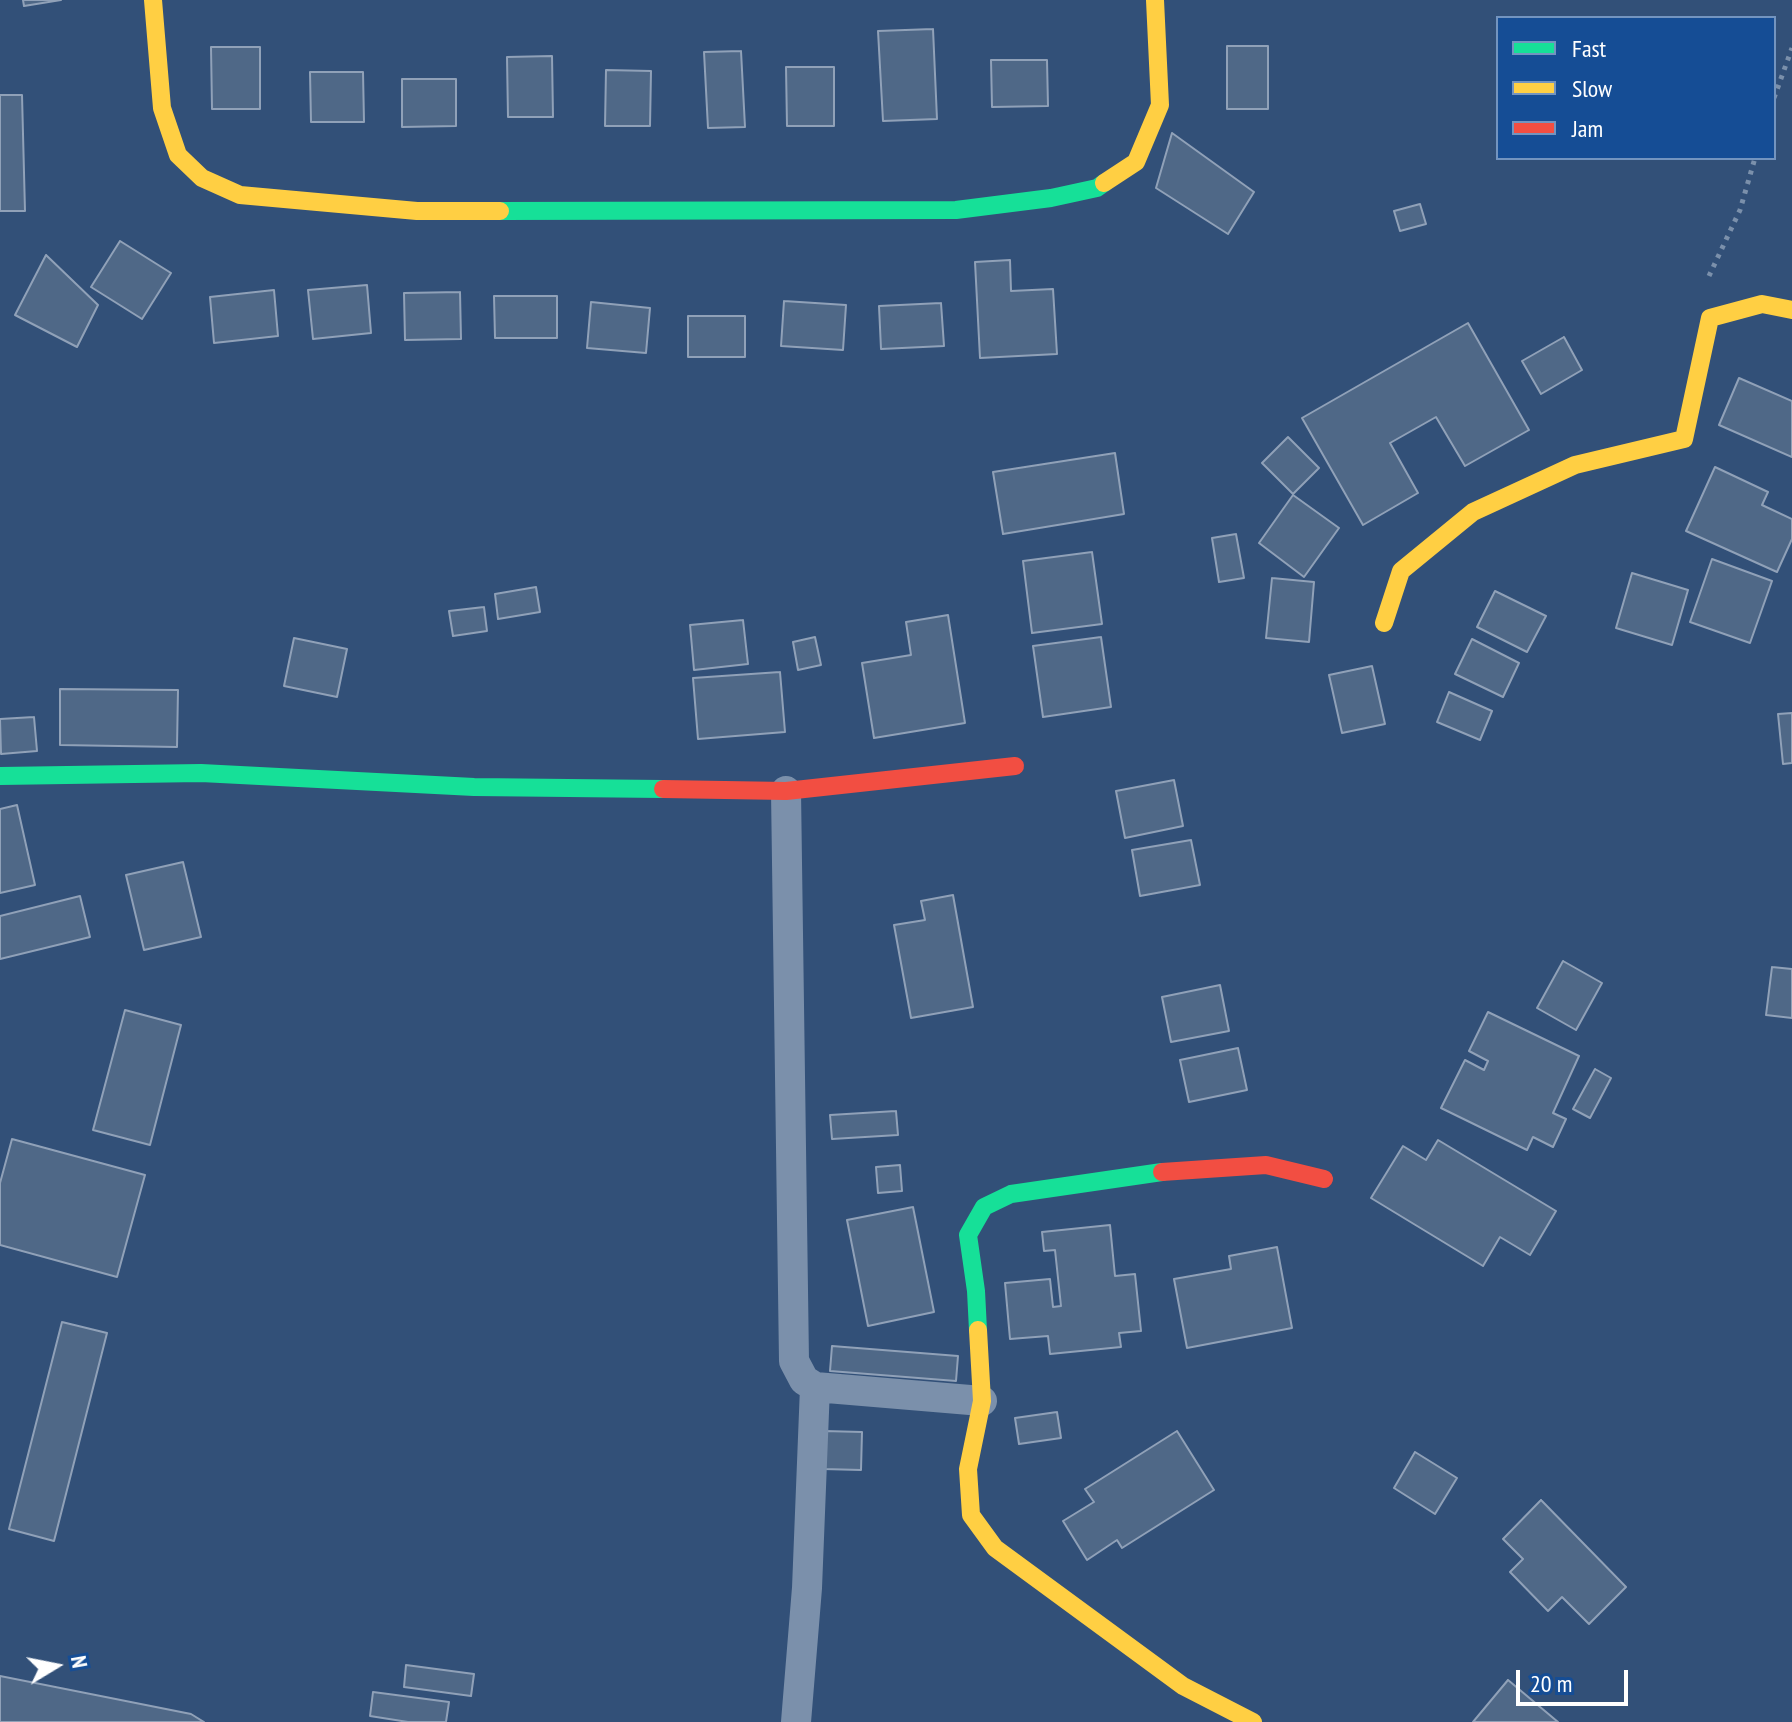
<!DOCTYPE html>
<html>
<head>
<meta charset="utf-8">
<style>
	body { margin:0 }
	#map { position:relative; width:1792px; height:1722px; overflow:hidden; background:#325078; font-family:"PT Sans Narrow",sans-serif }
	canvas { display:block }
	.legend { position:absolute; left:1496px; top:16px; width:280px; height:144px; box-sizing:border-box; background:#154d95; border:2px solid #7394bf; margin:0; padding:10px 14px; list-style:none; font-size:24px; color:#fff }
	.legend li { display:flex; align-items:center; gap:16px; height:40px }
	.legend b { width:40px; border:2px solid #7394bf }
	.north { position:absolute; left:16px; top:1626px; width:80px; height:80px; -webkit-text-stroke:6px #154d95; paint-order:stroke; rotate:80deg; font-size:22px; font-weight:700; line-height:32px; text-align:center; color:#fff }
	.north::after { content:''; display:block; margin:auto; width:28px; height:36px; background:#fff; clip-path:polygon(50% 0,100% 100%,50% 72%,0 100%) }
	.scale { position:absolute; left:1516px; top:1670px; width:112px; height:36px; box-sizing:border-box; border:4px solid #fff; border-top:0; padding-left:10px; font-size:24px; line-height:28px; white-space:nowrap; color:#fff; -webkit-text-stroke:6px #154d95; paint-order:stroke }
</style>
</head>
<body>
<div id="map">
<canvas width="1792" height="1722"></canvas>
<ul class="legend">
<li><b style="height:10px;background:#16e098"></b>Fast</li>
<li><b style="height:10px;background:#ffcf43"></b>Slow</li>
<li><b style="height:10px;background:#f24e42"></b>Jam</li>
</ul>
<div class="north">N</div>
<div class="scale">20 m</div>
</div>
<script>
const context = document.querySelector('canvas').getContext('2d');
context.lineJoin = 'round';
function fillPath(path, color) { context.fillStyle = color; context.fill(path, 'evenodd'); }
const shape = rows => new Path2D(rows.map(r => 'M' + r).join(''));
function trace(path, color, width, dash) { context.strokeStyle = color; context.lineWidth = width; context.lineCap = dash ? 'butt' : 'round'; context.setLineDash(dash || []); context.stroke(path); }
const building = shape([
	[23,0,61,0,24,6,23,0],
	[933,29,937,119,883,121,878,31,933,29],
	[1227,46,1268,46,1268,109,1227,109,1227,46],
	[211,47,260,47,260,109,212,109,211,47],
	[741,51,745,127,708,128,704,52,741,51],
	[552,56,553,117,508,117,507,57,552,56],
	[991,60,1047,60,1048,106,992,107,991,60],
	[786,67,834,67,834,126,787,126,786,67],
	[606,70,651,71,650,126,605,126,606,70],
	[310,72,363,72,364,122,311,122,310,72],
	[402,79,456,79,456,126,402,127,402,79],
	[0,95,22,95,25,211,0,211,0,95],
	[1172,133,1254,192,1228,234,1156,188,1172,133],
	[1420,204,1426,224,1400,231,1394,211,1420,204],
	[120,241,171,273,142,319,91,287,120,241],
	[46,255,98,305,77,347,15,315,46,255],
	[1010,260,1011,291,1053,289,1057,354,980,358,975,262,1010,260],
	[367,285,371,333,313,339,308,290,367,285],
	[274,290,278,336,214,343,210,297,274,290],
	[460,292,461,339,405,340,404,293,460,292],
	[494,296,557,296,557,338,495,338,494,296],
	[784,301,846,305,843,350,781,346,784,301],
	[591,302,650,308,646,353,587,348,591,302],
	[941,303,944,346,881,349,879,306,941,303],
	[688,316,745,316,745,357,688,357,688,316],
	[1468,323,1529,430,1465,466,1436,417,1390,443,1418,493,1363,525,1302,418,1468,323],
	[1564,337,1582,370,1541,394,1522,361,1564,337],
	[1739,378,1792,401,1792,457,1719,425,1739,378],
	[1288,437,1319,468,1293,494,1262,463,1288,437],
	[1115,453,1124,514,1003,534,993,472,1115,453],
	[1715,467,1768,492,1762,505,1792,519,1792,539,1777,572,1686,531,1715,467],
	[1293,495,1339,528,1304,577,1259,543,1293,495],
	[1236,534,1244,578,1219,582,1212,538,1236,534],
	[1092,552,1102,624,1032,633,1023,561,1092,552],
	[1712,559,1772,581,1750,643,1690,622,1712,559],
	[1632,573,1688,590,1672,645,1616,628,1632,573],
	[1272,578,1314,582,1309,642,1266,638,1272,578],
	[536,587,540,612,498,619,495,594,536,587],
	[1495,591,1546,616,1527,652,1477,627,1495,591],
	[484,607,487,631,453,636,449,611,484,607],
	[948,615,965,723,874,738,862,663,911,655,906,622,948,615],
	[743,620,748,664,694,670,690,625,743,620],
	[815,637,821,665,798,670,793,642,815,637],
	[1101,637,1111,707,1043,717,1033,646,1101,637],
	[294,638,347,649,337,697,284,686,294,638],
	[1472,639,1519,663,1503,697,1455,674,1472,639],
	[1372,666,1385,724,1342,733,1329,675,1372,666],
	[780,672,785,732,698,739,693,678,780,672],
	[60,689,178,690,177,747,60,745,60,689],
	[1449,692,1492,711,1480,740,1437,722,1449,692],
	[1792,713,1792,763,1783,764,1778,714,1792,713],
	[34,717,37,751,1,754,0,719,34,717],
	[1174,780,1183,826,1125,838,1116,791,1174,780],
	[17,805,35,885,0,893,0,809,17,805],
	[1191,840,1200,885,1140,896,1132,850,1191,840],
	[183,862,201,937,144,950,126,875,183,862],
	[953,895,973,1007,911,1018,894,925,925,920,921,901,953,895],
	[80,896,90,937,0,959,0,916,80,896],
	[1563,961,1602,983,1576,1030,1537,1008,1563,961],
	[1772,967,1792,969,1792,1018,1766,1015,1772,967],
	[1220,985,1229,1031,1171,1042,1162,997,1220,985],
	[125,1010,181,1025,150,1145,93,1130,125,1010],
	[1488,1012,1579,1056,1553,1113,1566,1119,1553,1147,1533,1137,1527,1150,1441,1108,1465,1060,1484,1070,1488,1061,1469,1051,1488,1012],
	[1238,1048,1247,1090,1189,1102,1180,1060,1238,1048],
	[1595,1069,1611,1078,1590,1118,1573,1109,1595,1069],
	[896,1111,898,1135,832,1139,830,1115,896,1111],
	[12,1139,145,1175,117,1277,0,1245,0,1183,12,1139],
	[1438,1140,1556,1211,1530,1255,1500,1237,1483,1266,1371,1198,1403,1146,1426,1160,1438,1140],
	[900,1165,902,1191,878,1193,876,1167,900,1165],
	[913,1207,934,1312,868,1326,847,1220,913,1207],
	[1110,1225,1115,1276,1135,1274,1141,1331,1119,1333,1121,1347,1050,1354,1048,1336,1010,1339,1005,1283,1050,1279,1053,1307,1061,1306,1055,1250,1044,1251,1042,1232,1110,1225],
	[1277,1247,1292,1328,1187,1348,1174,1279,1231,1269,1229,1256,1277,1247],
	[62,1322,107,1333,54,1541,9,1529,62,1322],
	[832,1346,958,1356,956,1381,830,1371,832,1346],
	[1057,1412,1061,1438,1019,1444,1015,1418,1057,1412],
	[824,1431,862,1432,861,1470,823,1469,824,1431],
	[1177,1431,1214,1490,1122,1548,1117,1540,1087,1560,1063,1521,1094,1502,1085,1489,1177,1431],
	[1415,1452,1457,1478,1435,1514,1394,1488,1415,1452],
	[1541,1500,1626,1587,1589,1624,1562,1597,1548,1611,1510,1572,1523,1559,1503,1539,1541,1500],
	[406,1665,474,1674,471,1696,404,1687,406,1665],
	[0,1676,191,1714,204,1722,0,1722,0,1676],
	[1508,1680,1558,1722,1473,1722,1508,1680],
	[373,1692,449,1702,446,1722,408,1722,370,1716,373,1692]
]);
const path = shape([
	[1774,98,1792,48],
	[1709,276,1740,210,1755,158]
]);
const street = shape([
	[786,791,794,1361,804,1380,815,1387,982,1401],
	[796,1722,807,1588,815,1387]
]);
const fast = shape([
	[500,211,956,210,1051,198,1097,188,1104,183],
	[0,776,201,773,474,787,663,789],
	[978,1330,976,1291,968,1235,984,1207,1011,1194,1162,1172]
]);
const slow = shape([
	[153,0,162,108,178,155,202,178,240,195,417,211,500,211],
	[1104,183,1136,162,1160,105,1155,0],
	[1384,623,1401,571,1473,512,1575,465,1684,439,1710,318,1762,304,1792,310],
	[978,1330,982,1401,968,1469,971,1515,995,1548,1183,1686,1253,1722]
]);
const jam = shape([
	[663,789,786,791,1015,766],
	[1162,1172,1266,1165,1324,1179]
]);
fillPath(building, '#4f6887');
trace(building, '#90a1b8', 2);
trace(path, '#7b90ab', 5, [4, 6]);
trace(street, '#7b90ab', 30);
trace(fast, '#16e098', 18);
trace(slow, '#ffcf43', 18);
trace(jam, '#f24e42', 18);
</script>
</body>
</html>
